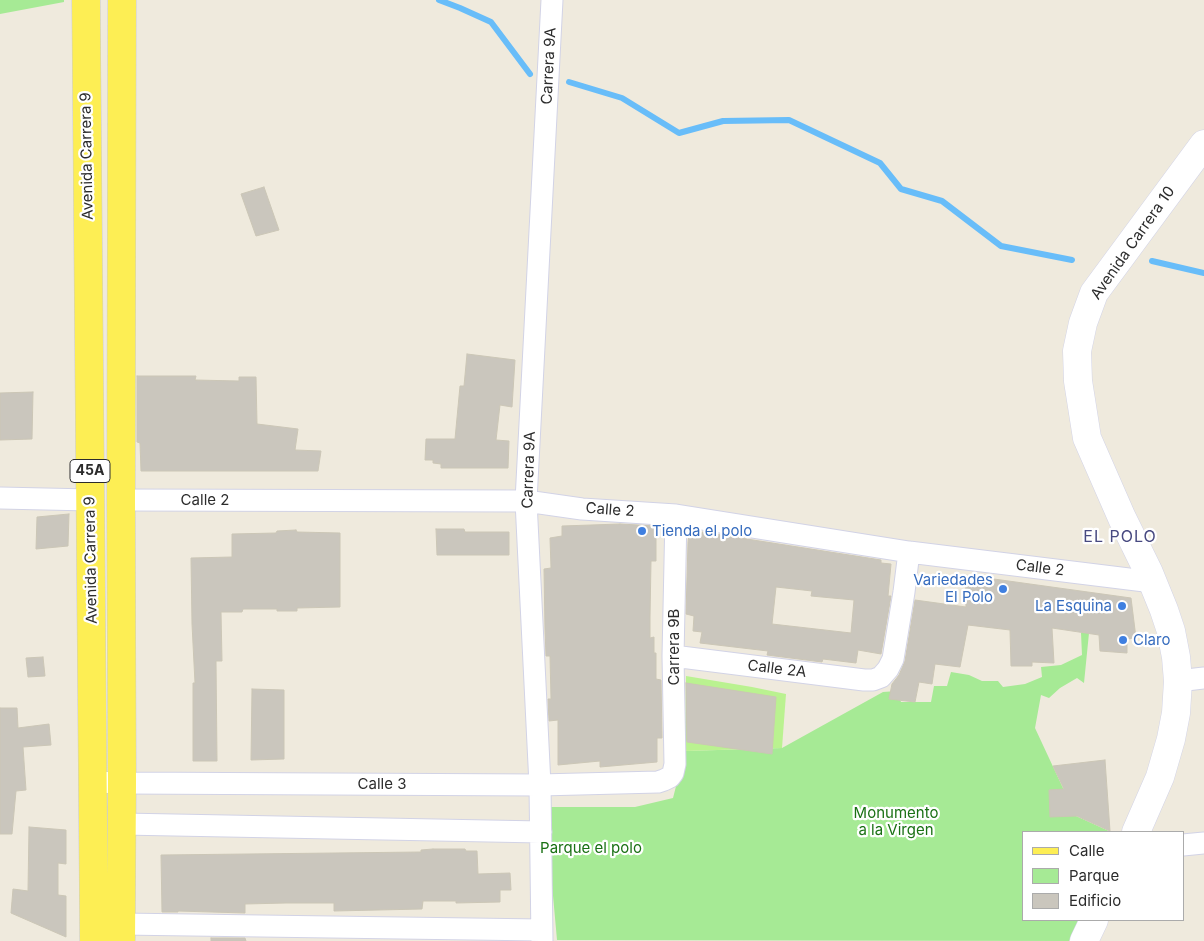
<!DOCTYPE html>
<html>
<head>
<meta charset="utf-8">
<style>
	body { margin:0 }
	#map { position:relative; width:1204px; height:941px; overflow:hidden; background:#efeadd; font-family:Inter,sans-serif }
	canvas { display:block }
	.legend { position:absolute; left:1022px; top:831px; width:162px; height:90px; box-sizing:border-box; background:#fff; border:1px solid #ababab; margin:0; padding:6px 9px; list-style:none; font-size:15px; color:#2c2c2c }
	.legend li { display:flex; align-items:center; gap:10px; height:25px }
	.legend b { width:25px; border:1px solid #ababab }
</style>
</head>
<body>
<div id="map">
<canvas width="1204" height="941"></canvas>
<ul class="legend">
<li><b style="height:6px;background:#fdee54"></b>Calle</li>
<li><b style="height:14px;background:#a6ea95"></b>Parque</li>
<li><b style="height:14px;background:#cac6bd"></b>Edificio</li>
</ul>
</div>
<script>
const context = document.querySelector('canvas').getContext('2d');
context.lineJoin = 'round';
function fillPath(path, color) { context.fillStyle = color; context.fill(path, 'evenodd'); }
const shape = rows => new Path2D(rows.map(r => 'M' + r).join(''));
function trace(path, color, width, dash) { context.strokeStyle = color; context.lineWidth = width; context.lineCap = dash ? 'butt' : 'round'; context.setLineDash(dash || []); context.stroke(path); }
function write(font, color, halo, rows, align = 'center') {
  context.font = font + ' Inter,sans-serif'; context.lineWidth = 4.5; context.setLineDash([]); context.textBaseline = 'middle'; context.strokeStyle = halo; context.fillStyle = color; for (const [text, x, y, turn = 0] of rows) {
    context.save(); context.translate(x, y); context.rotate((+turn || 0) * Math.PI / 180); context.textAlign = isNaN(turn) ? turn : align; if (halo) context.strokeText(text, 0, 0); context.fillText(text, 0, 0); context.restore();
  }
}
const green = shape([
	[0,0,64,0,64,2,0,14],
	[1081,633,1089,633,1084,683,1077,678,1060,688,1049,698,1041,695,1035,728,1076,816,1111,832,1023,832,1023,920,1080,920,1069,941,557,940,545,807,635,807,673,798,685,751,782,748,883,692,897,691,901,702,931,702,934,686,947,686,951,672,969,675,982,681,998,681,1003,687,1025,684,1042,677,1041,667,1061,665,1082,655]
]);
const pitch = shape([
	[686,676,752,687,786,694,782,748,685,751]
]);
const stream = shape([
	[439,0,460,8,491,22,530,74],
	[569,82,622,98,679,133,723,121,789,120,880,163,901,189,942,201,1001,246,1072,260],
	[1152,261,1204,273]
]);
const building = shape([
	[264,187,279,230,256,236,241,194,264,187],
	[467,354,515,360,512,407,500,405,496,440,509,441,508,468,441,468,441,464,433,463,433,460,425,460,426,439,455,439,460,386,464,386,467,354],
	[137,376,196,376,195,380,239,381,239,377,256,377,257,424,298,429,295,450,321,451,318,471,141,471,140,443,137,442,137,376],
	[33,392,32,439,0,440,0,393,33,392],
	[69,514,68,546,36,549,37,517,69,514],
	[620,524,656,526,656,561,651,561,650,617,650,638,654,637,654,653,656,653,656,679,661,680,662,738,657,738,657,762,600,767,600,761,558,765,558,720,549,721,548,699,551,699,550,656,546,656,545,629,544,569,551,568,550,538,562,536,562,526,620,524],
	[436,529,464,529,465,532,509,532,509,555,437,555,436,529],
	[296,530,297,532,340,533,340,607,297,608,297,611,277,611,277,609,243,609,242,612,221,612,222,661,216,661,217,761,193,761,193,683,195,683,192,624,191,558,232,557,232,534,276,533,277,531,296,530],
	[689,532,702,534,702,532,881,560,881,563,891,564,888,596,891,596,881,654,858,650,856,663,823,659,822,662,767,655,768,651,700,643,702,632,693,631,694,616,686,614,688,543,689,532],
	[776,587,812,591,811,596,854,600,851,633,772,624,776,587],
	[965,575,1131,598,1136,638,1127,639,1127,653,1100,651,1099,635,1052,628,1054,663,1032,662,1032,666,1011,666,1010,630,968,625,960,667,935,664,932,684,919,682,915,702,889,699,892,684,899,675,905,661,915,600,966,607,965,575],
	[43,657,45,676,28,677,26,658,43,657],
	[686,683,776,697,772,754,687,742,686,683],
	[252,689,284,690,284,759,251,760,252,689],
	[0,708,17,708,18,728,49,724,51,745,23,747,26,790,16,791,12,834,0,834,0,708],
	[1105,760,1110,831,1077,816,1050,817,1049,790,1064,789,1053,766,1105,760],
	[29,827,66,830,66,864,58,863,58,895,66,896,66,937,11,913,13,889,28,891,29,827],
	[433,849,465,849,466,851,477,851,478,874,510,873,511,890,500,890,500,902,456,903,456,901,423,901,422,909,334,911,334,903,286,903,245,904,245,913,178,911,178,912,162,912,161,855,421,852,421,850,433,849],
	[211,938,245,938,246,941,211,941,211,938]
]);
const minor = shape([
	[0,498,90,500],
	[121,500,526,501,582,509,676,515,909,552,1153,582],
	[673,656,864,680,873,680,881,677,888,669,893,659,904,592,909,552],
	[1178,681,1204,678],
	[92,782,122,783,540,785,658,782,664,780,670,777,673,773,675,764,673,656,676,515],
	[122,824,541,832],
	[1183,845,1204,843],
	[121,924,541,930],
	[542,941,540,785,526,501,552,0]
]);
const secondary = shape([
	[1136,832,1160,777,1171,739,1176,713,1178,681,1176,657,1171,631,1164,610,1149,573,1122,518,1087,438,1078,381,1077,351,1083,323,1094,293,1204,144],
	[1084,941,1094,920]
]);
const primary = shape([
	[86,0,94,941],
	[121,941,122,783,121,500,122,0]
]);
const markers = [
	[642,531,5,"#3f7fe0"],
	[1003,589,5,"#3f7fe0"],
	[1122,606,5,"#3f7fe0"],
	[1123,640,5,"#3f7fe0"]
];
const shields = [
	[90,471,40]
];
const shieldNames = [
	["45A",90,471]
];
const streetNames = [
	["Carrera 9A",549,66,-87],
	["Avenida Carrera 9",87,156,-91],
	["Avenida Carrera 10",1133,243,-55],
	["Carrera 9A",529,470,-88],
	["Calle 2",205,500],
	["Calle 2",610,510,4],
	["Avenida Carrera 9",91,560,-91],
	["Calle 2",1040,568,7],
	["Carrera 9B",674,647,-90],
	["Calle 2A",777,669,7],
	["Calle 3",382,784]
];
const shopNames = [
	["Tienda el polo",652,531],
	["Variedades",993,580,"right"],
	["El Polo",993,597,"right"],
	["La Esquina",1112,606,"right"],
	["Claro",1133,640]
];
const parkNames = [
	["Monumento",896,813],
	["a la Virgen",896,830],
	["Parque el polo",591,848]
];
const neighbourhoodNames = [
	["EL POLO",1120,537]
];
fillPath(green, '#a6ea95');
fillPath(pitch, '#baf290');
trace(stream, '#68bdf9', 6);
fillPath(building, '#cac6bd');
trace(building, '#cbc6b6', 1);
trace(minor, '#d2d3e6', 23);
trace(secondary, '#d2d3e6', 29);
trace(primary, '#ccc', 29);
trace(minor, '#fff', 21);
trace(secondary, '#fff', 28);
trace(primary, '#fdee54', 28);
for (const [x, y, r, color] of markers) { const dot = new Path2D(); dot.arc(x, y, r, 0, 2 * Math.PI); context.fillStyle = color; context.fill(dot); trace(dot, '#fff', 2); }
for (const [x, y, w] of shields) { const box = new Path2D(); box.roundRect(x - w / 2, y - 11.5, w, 23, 4); context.fillStyle = '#fff'; context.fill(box); trace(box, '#2c2c2c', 1); }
write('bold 14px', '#2c2c2c', null, shieldNames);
write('15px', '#2c2c2c', '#fff', streetNames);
write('15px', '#366cbe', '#fff', shopNames, 'left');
write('15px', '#1a7114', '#fff', parkNames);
context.letterSpacing = '1px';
write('16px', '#484a81', '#fff', neighbourhoodNames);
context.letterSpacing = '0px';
</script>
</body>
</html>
